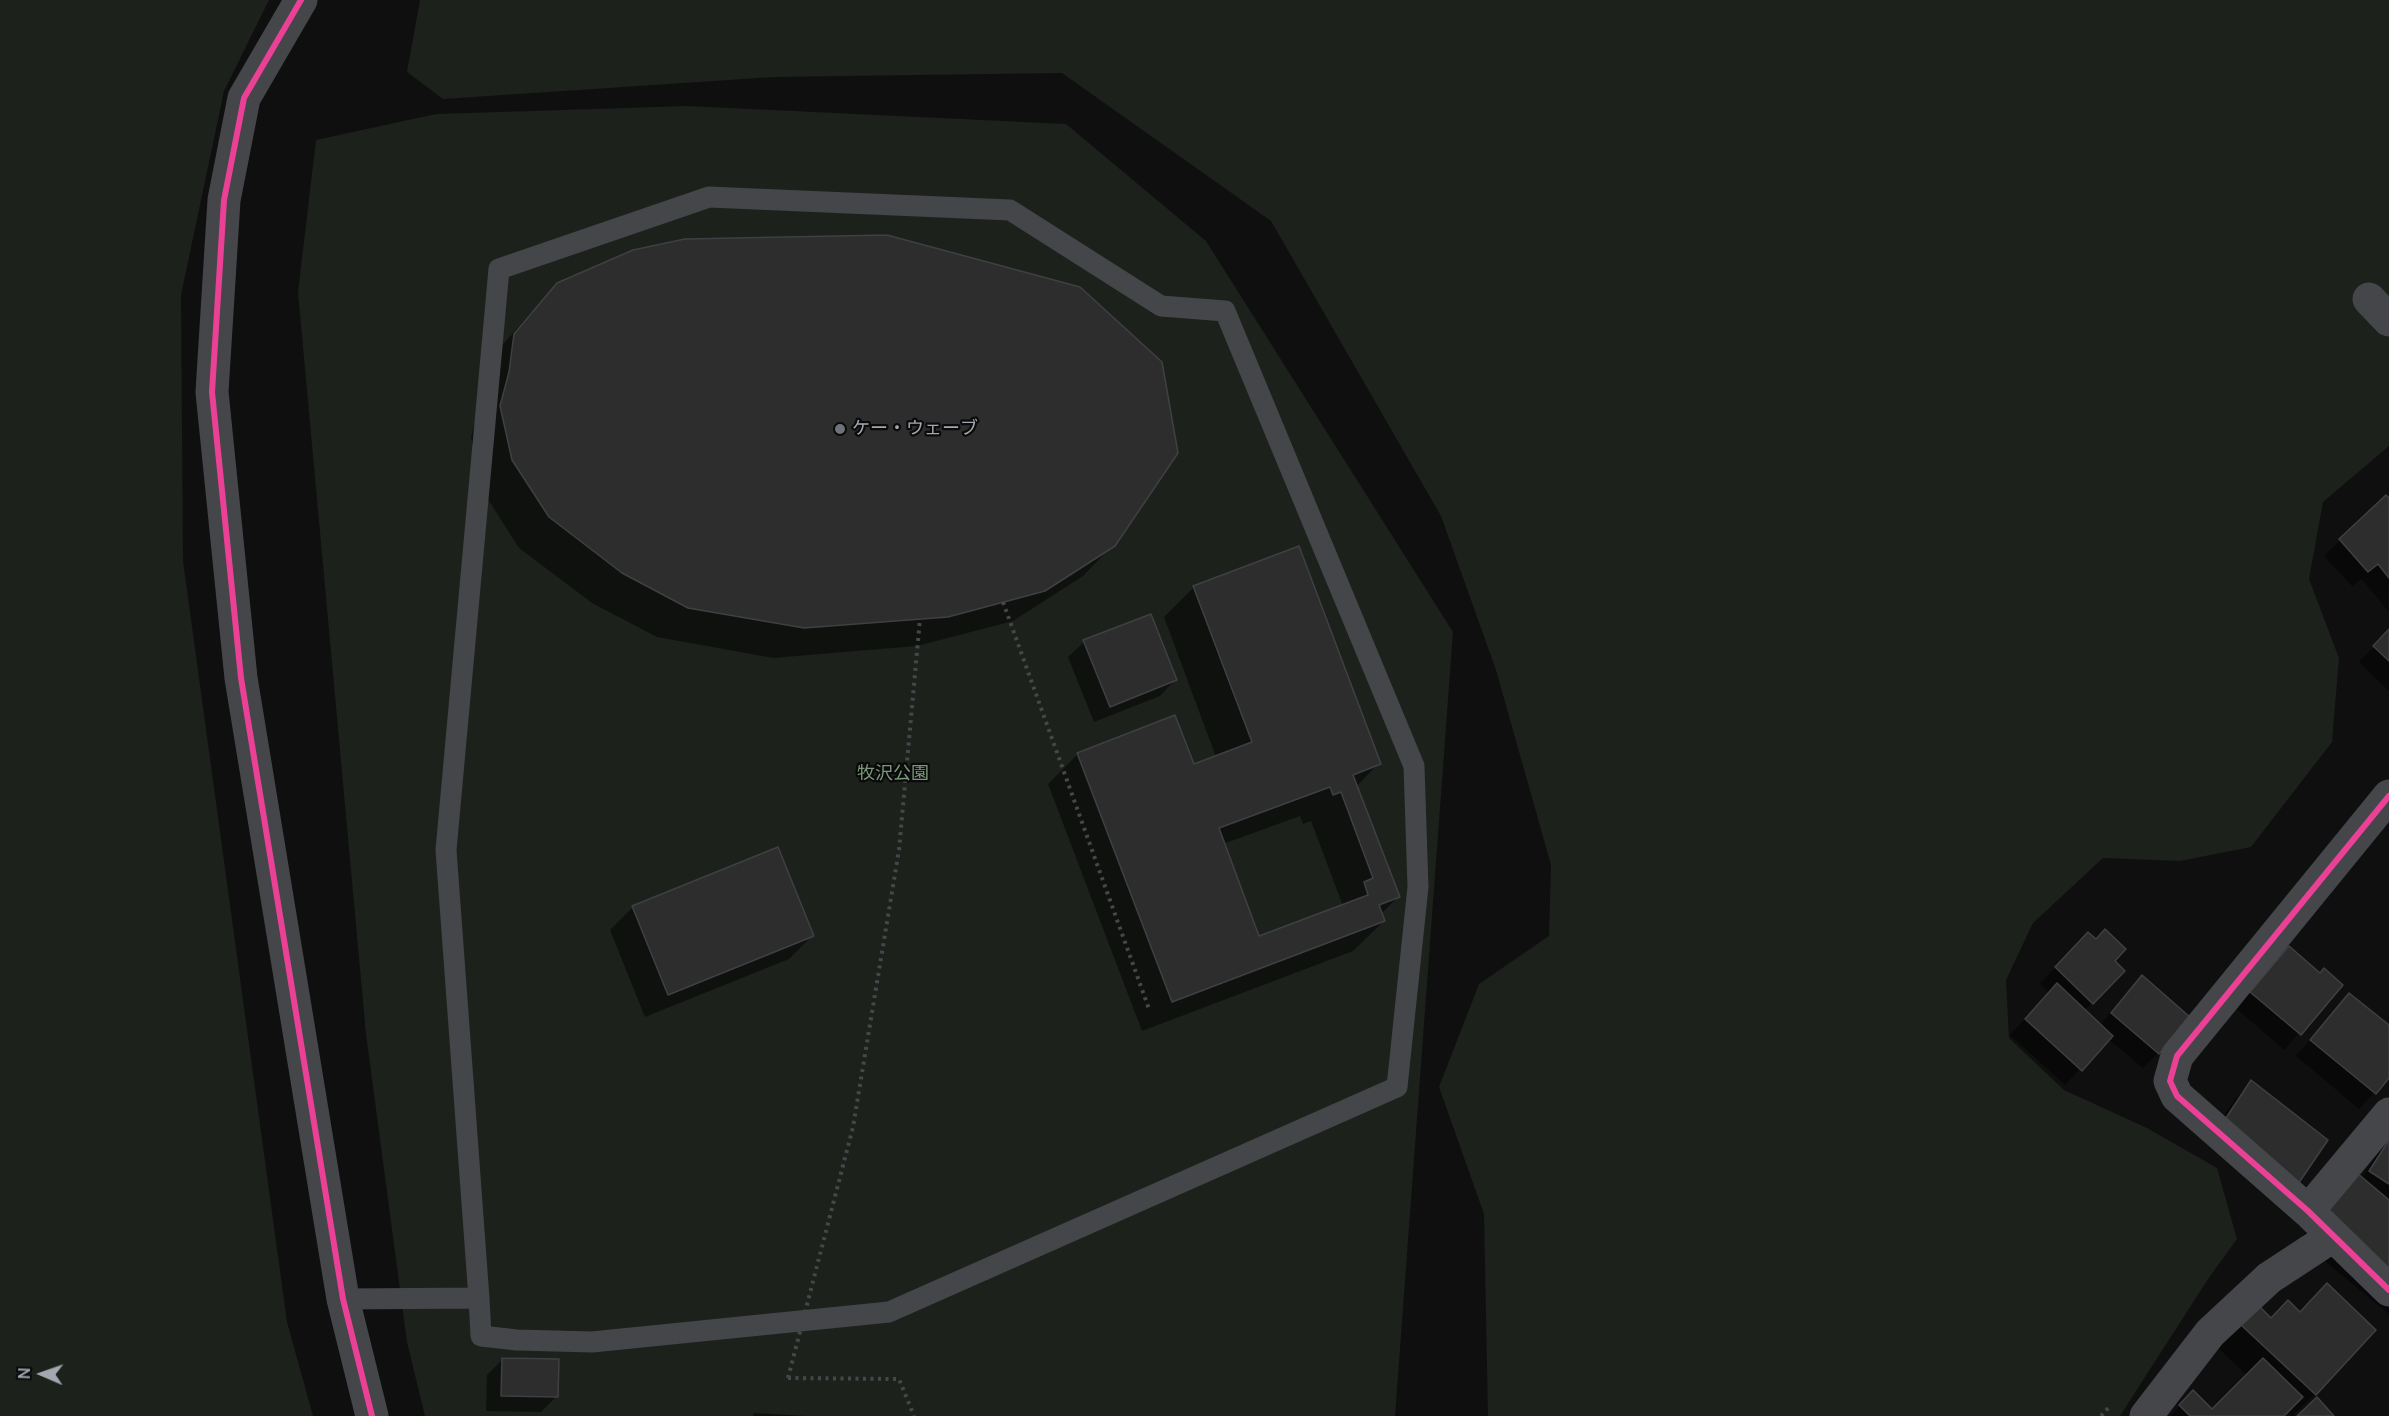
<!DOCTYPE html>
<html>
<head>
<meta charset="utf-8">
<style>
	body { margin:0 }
	#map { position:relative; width:2389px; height:1416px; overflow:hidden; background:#0f0f10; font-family:Manrope,sans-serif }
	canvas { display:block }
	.north { position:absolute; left:12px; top:1344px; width:60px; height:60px; -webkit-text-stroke:4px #0a0a0b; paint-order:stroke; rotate:272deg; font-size:16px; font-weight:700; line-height:24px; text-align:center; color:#a2a7b0 }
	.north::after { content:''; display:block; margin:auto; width:21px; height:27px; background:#a2a7b0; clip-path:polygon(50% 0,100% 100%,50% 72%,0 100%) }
</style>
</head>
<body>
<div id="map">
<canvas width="2389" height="1416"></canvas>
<div class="north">N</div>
</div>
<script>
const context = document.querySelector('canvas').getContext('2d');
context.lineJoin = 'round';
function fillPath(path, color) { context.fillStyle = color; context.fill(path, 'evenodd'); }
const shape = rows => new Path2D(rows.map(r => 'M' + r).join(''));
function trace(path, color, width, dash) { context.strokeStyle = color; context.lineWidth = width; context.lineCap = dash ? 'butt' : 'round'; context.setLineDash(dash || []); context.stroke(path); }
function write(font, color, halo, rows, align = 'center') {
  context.font = font + ' Manrope,"Noto Sans JP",sans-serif'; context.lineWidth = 4.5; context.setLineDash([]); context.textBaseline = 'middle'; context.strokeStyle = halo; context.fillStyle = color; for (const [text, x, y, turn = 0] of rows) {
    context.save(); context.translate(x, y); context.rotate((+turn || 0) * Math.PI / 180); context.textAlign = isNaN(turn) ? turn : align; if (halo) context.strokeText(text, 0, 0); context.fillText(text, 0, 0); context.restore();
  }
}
const green = shape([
	[0,0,269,0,224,91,181,295,183,561,287,1322,313,1416,0,1416],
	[420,0,2389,0,2389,446,2323,502,2309,579,2339,658,2332,742,2251,847,2180,861,2103,858,2033,923,2006,980,2009,1038,2064,1090,2147,1128,2217,1168,2237,1239,2208,1279,2120,1416,1488,1416,1484,1214,1439,1087,1479,984,1549,936,1551,865,1496,670,1441,516,1271,221,1062,73,774,77,443,99,407,72],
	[688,106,1066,124,1206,241,1453,632,1395,1416,806,1416,754,1413,753,1416,425,1416,407,1342,366,1034,298,292,316,140,436,114]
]);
const shadow = shape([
	[558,285,1113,545,1083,576,1013,621,917,646,773,658,657,637,592,603,519,548,482,490,471,437,480,403,484,366,528,316],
	[2386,497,2389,500,2388,611,2362,579,2352,586,2324,556],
	[1194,587,1379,763,1356,787,1398,897,1381,914,1384,921,1353,951,1142,1031,1048,784,1078,754,1193,766,1216,757,1164,617],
	[1300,816,1303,824,1311,821,1343,906,1258,937,1223,844],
	[2389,631,2389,691,2359,662],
	[1084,642,1175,680,1160,696,1094,722,1068,657],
	[633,907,812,936,789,959,645,1017,610,930],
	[2289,948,2320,974,2341,985,2284,1050,2236,1008],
	[2072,949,2113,962,2122,971,2084,1011,2100,1025,2142,977,2158,1053,2143,1068,2108,1039,2065,1085,2010,1035,2049,993,2040,984],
	[2349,995,2389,1027,2389,1076,2359,1109,2296,1056],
	[2252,1082,2326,1141,2207,1140,2236,1098],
	[2389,1137,2389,1314,2299,1240,2334,1198,2361,1178],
	[2258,1307,2271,1319,2299,1313,2315,1394,2292,1416,2286,1412,2282,1416,2170,1416,2193,1393,2212,1412,2248,1376,2218,1348],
	[503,1359,557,1396,541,1412,486,1411,487,1375]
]);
const building = shape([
	[887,235,1080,287,1162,362,1178,453,1115,546,1045,591,948,617,804,628,688,608,622,573,549,517,512,460,500,406,509,372,514,334,557,283,633,250,685,239,887,235],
	[2386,495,2389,498,2389,578,2378,564,2368,572,2339,539,2386,495],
	[1299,546,1381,764,1353,775,1400,897,1379,905,1385,921,1172,1002,1077,753,1175,715,1194,764,1252,742,1193,586,1299,546],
	[1330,787,1333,795,1341,792,1373,878,1364,882,1368,895,1259,936,1219,828,1330,787],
	[1151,614,1177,680,1110,707,1083,640,1151,614],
	[2389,629,2389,661,2373,646,2389,629],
	[778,847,814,936,668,995,632,906,778,847],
	[2105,929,2126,949,2115,961,2125,971,2093,1004,2055,967,2088,932,2096,939,2105,929],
	[2289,946,2320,973,2324,968,2343,985,2301,1035,2250,992,2289,946],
	[2142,975,2191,1018,2159,1054,2111,1013,2142,975],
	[2057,983,2113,1036,2082,1071,2025,1019,2057,983],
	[2349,993,2389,1025,2389,1078,2376,1094,2310,1040,2349,993],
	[2251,1080,2328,1140,2296,1187,2222,1124,2251,1080],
	[2389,1140,2389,1184,2369,1171,2389,1140],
	[2357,1173,2389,1200,2389,1272,2321,1216,2357,1173],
	[2327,1283,2376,1330,2316,1395,2240,1324,2258,1305,2271,1318,2288,1300,2300,1312,2327,1283],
	[502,1358,559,1359,558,1397,501,1396,502,1358],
	[2263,1358,2303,1397,2284,1416,2190,1416,2179,1405,2193,1390,2212,1409,2263,1358],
	[2317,1397,2334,1416,2297,1416,2317,1397]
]);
const path = shape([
	[1003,602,1149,1009],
	[788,1378,899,1379,914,1416],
	[2101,1416,2110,1406]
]);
const service = shape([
	[343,1299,479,1298,446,850,499,269,709,197,1010,210,1161,306,1225,311,1414,766,1418,887,1397,1087,889,1312,592,1342,517,1340,481,1336,479,1298]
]);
const minor = shape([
	[301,0,244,98,224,200,212,392,241,678,343,1299,372,1416],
	[2369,299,2389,320],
	[2389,796,2177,1056,2170,1081,2177,1096,2308,1211,2389,1290],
	[2308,1211,2389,1114],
	[2146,1416,2210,1333,2269,1278,2333,1236]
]);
const pathBridge = shape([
	[788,1378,853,1127,899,850,920,619]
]);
const cycleway = shape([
	[301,0,244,98,224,200,212,392,241,678,343,1299,372,1416],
	[2389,796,2177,1056,2170,1081,2177,1096,2308,1211,2389,1290]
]);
const markers = [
	[840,429,6,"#6f7278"]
];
const poiNames = [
	["ケー・ウェーブ",852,429]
];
const parkNames = [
	["牧沢公園",893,774]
];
fillPath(green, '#1c211c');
fillPath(shadow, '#0007');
fillPath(building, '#2d2d2e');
trace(building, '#3f4043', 1.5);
trace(path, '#46474a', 4, [3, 4.5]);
trace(service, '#444649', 21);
trace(minor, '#444649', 33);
trace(pathBridge, '#46474a', 4, [3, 4.5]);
trace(cycleway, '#ea4096', 6);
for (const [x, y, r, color] of markers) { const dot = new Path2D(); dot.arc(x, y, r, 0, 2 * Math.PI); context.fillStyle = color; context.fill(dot); trace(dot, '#0a0a0b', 2); }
write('18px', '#a2a7b0', '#0a0a0b', poiNames, 'left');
write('18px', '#7b997a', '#0a0a0b', parkNames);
</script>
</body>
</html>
